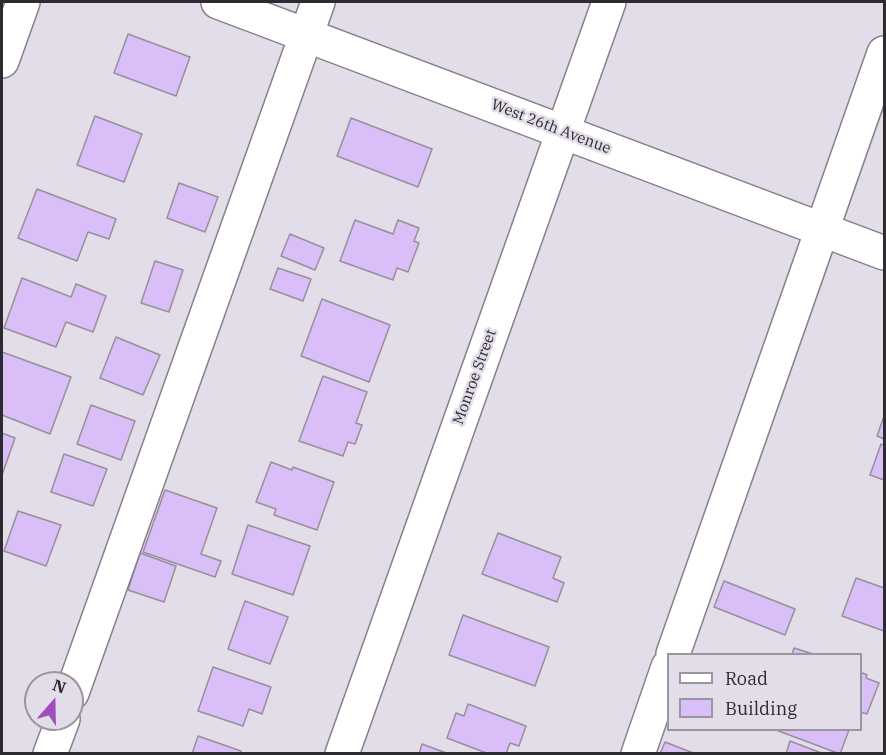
<!DOCTYPE html>
<html>
<head>
<meta charset="utf-8">
<style>
	body { margin:0 }
	#map { position:relative; width:886px; height:755px; overflow:hidden; background:#e3dde9; font-family:"IBM Plex Serif",serif }
	canvas { display:block }
	.frame { position:absolute; inset:0; border:3px solid #2d2b2f; pointer-events:none }
	.legend { position:absolute; left:667px; top:653px; width:195px; height:78px; box-sizing:border-box; background:#e3dde9; border:2px solid #9a969f; margin:0; padding:8px 10px; list-style:none; font-size:18px; color:#2d2b2f }
	.legend li { display:flex; align-items:center; gap:12px; height:30px }
	.legend b { width:30px; border:2px solid #9a969f }
	.north { position:absolute; left:24px; top:671px; width:60px; height:60px; box-sizing:border-box; background:#e3dde9; border:2px solid #9a969f; border-radius:50%; rotate:20deg; font-size:16px; font-weight:700; line-height:24px; text-align:center; color:#2d2b2f }
	.north::after { content:''; display:block; margin:auto; width:21px; height:27px; background:#a14ebc; clip-path:polygon(50% 0,100% 100%,50% 72%,0 100%) }
</style>
</head>
<body>
<div id="map">
<canvas width="886" height="755"></canvas>
<div class="frame"></div>
<ul class="legend">
<li><b style="height:8px;background:#fff"></b>Road</li>
<li><b style="height:16px;background:#dabef7"></b>Building</li>
</ul>
<div class="north">N</div>
</div>
<script>
const context = document.querySelector('canvas').getContext('2d');
context.lineJoin = 'round';
function fillPath(path, color) { context.fillStyle = color; context.fill(path, 'evenodd'); }
const shape = rows => new Path2D(rows.map(r => 'M' + r).join(''));
function trace(path, color, width, dash) { context.strokeStyle = color; context.lineWidth = width; context.lineCap = dash ? 'butt' : 'round'; context.setLineDash(dash || []); context.stroke(path); }
function write(font, color, halo, rows, align = 'center') {
  context.font = font + ' "IBM Plex Serif",serif'; context.lineWidth = 5; context.setLineDash([]); context.textBaseline = 'middle'; context.strokeStyle = halo; context.fillStyle = color; for (const [text, x, y, turn = 0] of rows) {
    context.save(); context.translate(x, y); context.rotate((+turn || 0) * Math.PI / 180); context.textAlign = isNaN(turn) ? turn : align; if (halo) context.strokeText(text, 0, 0); context.fillText(text, 0, 0); context.restore();
  }
}
const building = shape([
	[128,34,190,57,176,96,114,73,128,34],
	[95,116,142,134,124,182,77,165,95,116],
	[351,118,432,149,418,187,337,156,351,118],
	[179,183,218,197,205,232,167,218,179,183],
	[37,189,116,219,109,239,88,232,77,261,18,238,37,189],
	[355,220,393,234,398,220,419,228,414,241,419,243,408,272,397,268,393,280,340,261,355,220],
	[290,234,324,248,315,270,281,256,290,234],
	[155,261,183,270,169,312,141,303,155,261],
	[278,268,311,279,303,301,270,289,278,268],
	[22,278,71,297,76,284,106,296,93,332,66,322,56,347,4,328,22,278],
	[322,299,390,325,369,382,301,356,322,299],
	[116,337,160,355,143,395,100,378,116,337],
	[2,352,71,377,50,434,2,415,2,352],
	[323,376,367,392,356,423,362,425,355,444,348,442,343,456,299,441,323,376],
	[91,405,135,421,121,460,77,444,91,405],
	[884,416,884,439,877,436,884,416],
	[2,433,15,438,2,475,2,433],
	[881,444,884,446,884,480,870,475,881,444],
	[64,454,107,469,93,506,51,492,64,454],
	[271,462,292,470,293,467,334,482,317,530,274,515,276,509,256,502,271,462],
	[165,490,217,508,201,554,221,561,215,577,143,552,165,490],
	[18,511,61,525,46,566,4,551,18,511],
	[248,525,310,546,293,595,232,574,248,525],
	[498,533,561,557,553,578,564,583,557,602,482,574,498,533],
	[140,553,176,566,164,602,128,590,140,553],
	[856,578,884,588,884,631,842,616,856,578],
	[724,581,795,609,785,635,714,607,724,581],
	[245,601,288,617,270,664,228,649,245,601],
	[463,615,549,647,535,686,449,655,463,615],
	[794,648,813,654,792,654,794,648],
	[213,667,271,687,262,714,249,709,243,726,198,711,213,667],
	[860,672,867,675,866,678,879,683,867,714,860,712,860,672],
	[468,704,526,726,519,746,510,743,506,754,489,754,447,738,456,713,464,716,468,704],
	[776,730,849,730,840,754,776,730],
	[198,736,241,751,240,754,192,754,198,736],
	[790,741,824,754,786,754,790,741],
	[665,742,696,754,660,754,665,742],
	[422,744,449,754,419,754,422,744]
]);
const minor = shape([
	[218,2,884,253],
	[2,61,23,2],
	[673,654,884,53],
	[72,693,318,2],
	[50,754,63,719],
	[342,754,609,2],
	[638,754,668,667]
]);
const streetNames = [
	["West 26th Avenue",551,127,21],
	["Monroe Street",475,377,-70]
];
fillPath(building, '#dabef7');
trace(building, '#96909b', 1.5);
trace(minor, '#85808b', 36);
trace(minor, '#fff', 33);
write('15px', '#2d2b2f', '#e3dde9', streetNames);
</script>
</body>
</html>
